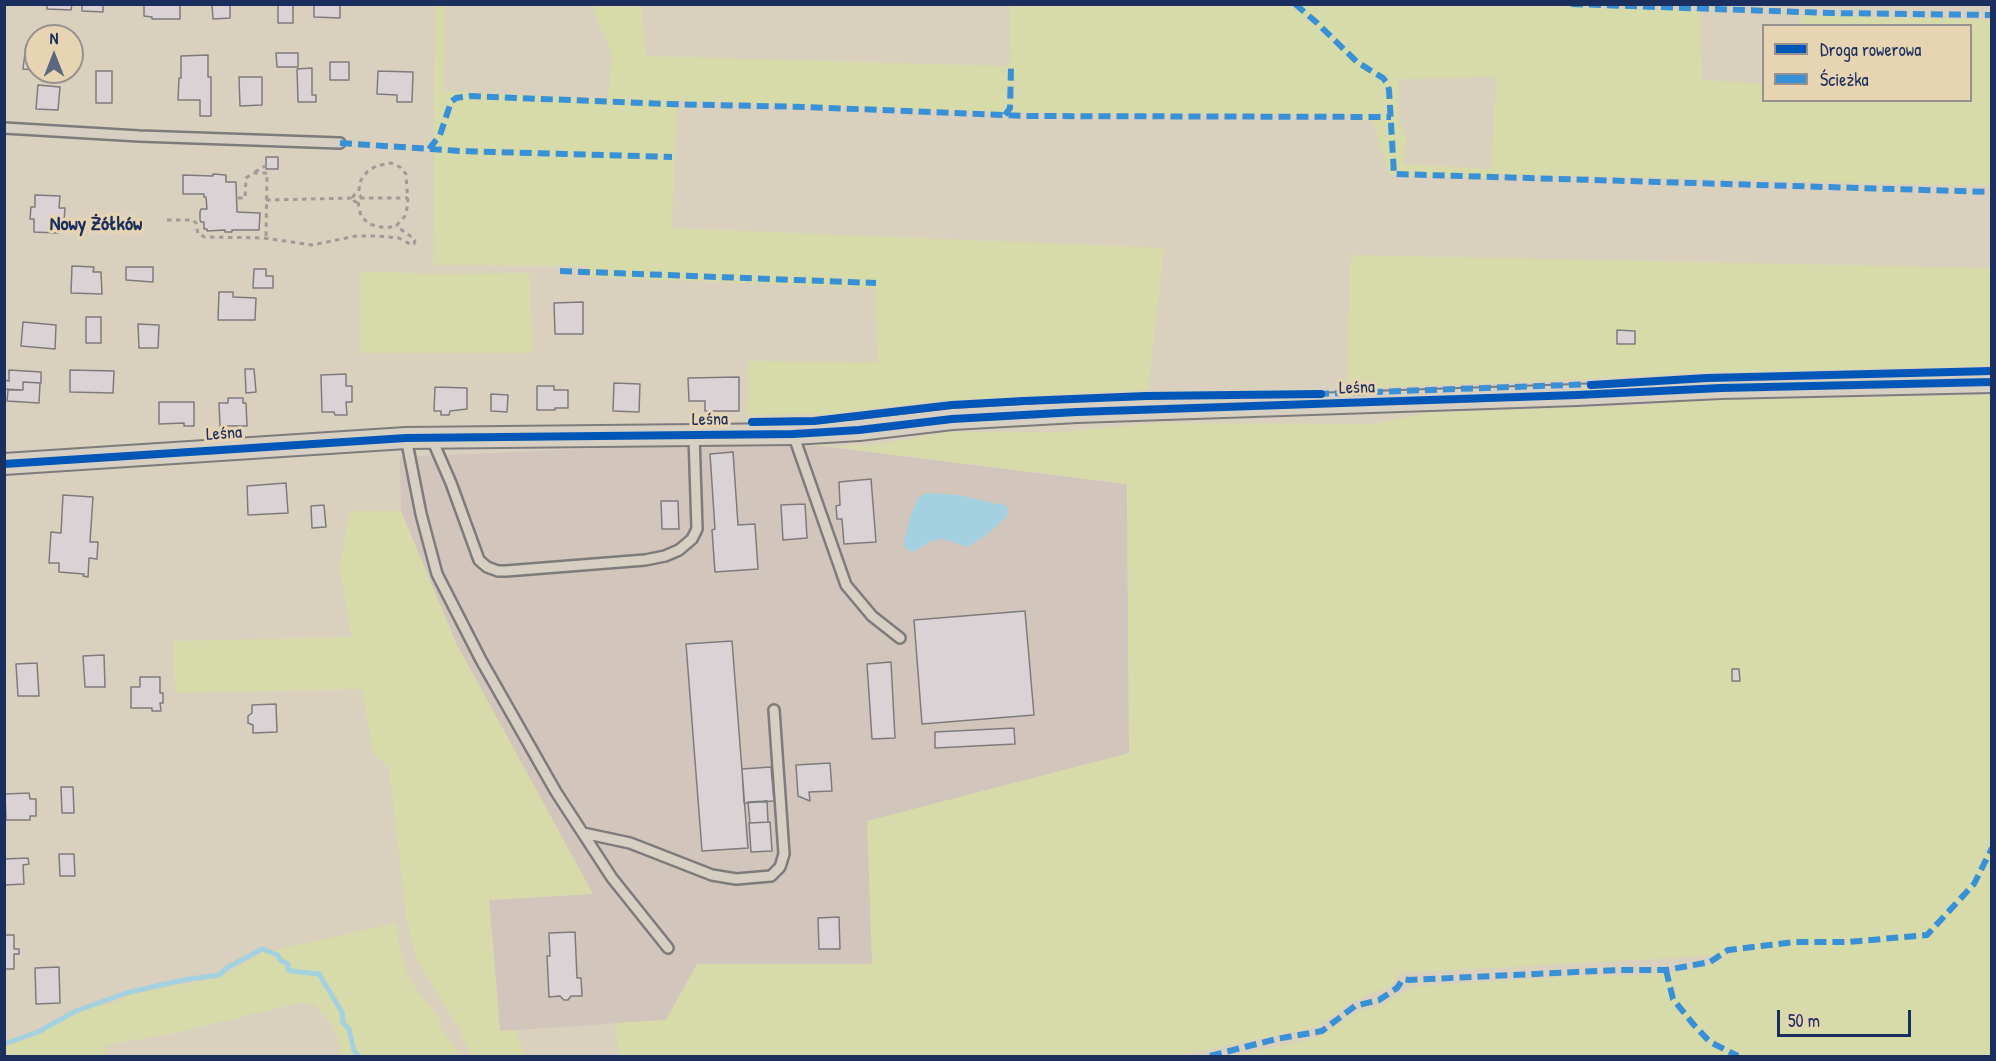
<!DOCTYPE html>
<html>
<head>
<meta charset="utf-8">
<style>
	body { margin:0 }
	#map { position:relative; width:1996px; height:1061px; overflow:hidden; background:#dad0be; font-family:"Patrick Hand",sans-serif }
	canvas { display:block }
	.frame { position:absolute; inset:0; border:6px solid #1b2f5e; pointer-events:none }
	.legend { position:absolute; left:1762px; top:24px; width:210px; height:78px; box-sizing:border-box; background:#e6d4b2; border:2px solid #959290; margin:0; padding:8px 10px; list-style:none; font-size:18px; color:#1b2f5e }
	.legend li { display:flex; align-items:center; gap:12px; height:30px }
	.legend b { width:30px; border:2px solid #959290 }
	.north { position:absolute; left:24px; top:24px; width:60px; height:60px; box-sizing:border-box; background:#e6d4b2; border:2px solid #959290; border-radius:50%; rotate:0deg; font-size:16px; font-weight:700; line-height:24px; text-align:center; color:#1b2f5e }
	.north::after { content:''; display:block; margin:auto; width:21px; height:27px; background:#5e6780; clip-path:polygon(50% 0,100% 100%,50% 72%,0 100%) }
	.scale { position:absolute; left:1777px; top:1010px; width:134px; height:27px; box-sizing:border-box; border:3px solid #1b2f5e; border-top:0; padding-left:8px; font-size:18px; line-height:21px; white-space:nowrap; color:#1b2f5e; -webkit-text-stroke:4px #e6d4b2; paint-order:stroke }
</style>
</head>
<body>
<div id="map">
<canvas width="1996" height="1061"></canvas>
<div class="frame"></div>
<ul class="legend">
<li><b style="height:8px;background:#0057b8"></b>Droga rowerowa</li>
<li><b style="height:8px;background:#3891d7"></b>Ścieżka</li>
</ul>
<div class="north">N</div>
<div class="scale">50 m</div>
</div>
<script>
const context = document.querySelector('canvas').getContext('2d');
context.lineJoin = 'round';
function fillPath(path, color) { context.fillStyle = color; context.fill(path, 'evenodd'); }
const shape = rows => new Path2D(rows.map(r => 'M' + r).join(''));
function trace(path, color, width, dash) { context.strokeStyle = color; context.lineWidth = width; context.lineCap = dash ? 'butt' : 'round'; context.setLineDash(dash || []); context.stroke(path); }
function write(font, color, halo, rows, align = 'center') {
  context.font = font + ' "Patrick Hand",sans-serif'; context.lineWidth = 6; context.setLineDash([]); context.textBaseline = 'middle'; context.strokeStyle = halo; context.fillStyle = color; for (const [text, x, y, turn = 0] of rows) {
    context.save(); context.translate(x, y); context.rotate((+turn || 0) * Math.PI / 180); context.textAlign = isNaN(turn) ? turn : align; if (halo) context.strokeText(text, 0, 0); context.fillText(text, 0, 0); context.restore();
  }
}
const built = shape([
	[746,442,831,447,1127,484,1129,754,872,964,697,964,666,1020,500,1031,489,900,593,894,456,643,401,511,400,457]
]);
const green = shape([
	[1291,5,1295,9,1304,8,1300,4,1510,4,1700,11,1702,80,1763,84,1764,100,1970,100,1970,26,1801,25,1801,15,1991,20,1991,186,1493,174,1494,179,1389,175,1373,121,1355,120,1362,115,1025,113,677,101,672,228,1164,248,1148,390,935,401,830,414,747,415,748,361,878,363,875,288,588,277,587,266,433,265,435,5,445,5,444,91,608,99,612,55,592,5,641,5,646,56,1007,66,1011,61,1009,5],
	[1496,77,1492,169,1403,164,1406,137,1399,118,1398,79],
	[1351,255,1991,268,1991,366,1687,373,1589,379,1347,389],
	[360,271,431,274,529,273,533,353,360,353],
	[1991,395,1991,1056,1230,1056,1317,1038,1354,1013,1383,1005,1399,994,1416,986,1580,976,1643,975,1693,970,1726,960,1706,956,1401,973,1390,987,1355,1000,1316,1027,1175,1056,619,1056,614,1023,666,1020,697,964,872,964,867,821,1129,753,1127,484,831,447,881,444,950,432,1062,432,1156,423,1373,424,1428,413,1647,405,1684,401],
	[350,511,401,511,456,643,593,894,489,900,500,1031,516,1030,525,1056,472,1056,460,1034,462,1033,417,960,407,921,389,768,373,753,362,689,175,693,174,641,352,637,340,568],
	[396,923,400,951,408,976,419,993,440,1018,438,1023,460,1056,342,1056,338,1039,332,1025,314,1004,300,1003,170,1034,106,1045,105,1056,5,1056,5,1047,42,1032,76,1011,113,1003,131,994,221,977,261,953]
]);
const water = shape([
	[927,493,959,495,997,504,1003,504,1008,508,1007,516,989,533,968,547,944,539,931,541,913,552,908,550,904,546,904,542,911,514,919,497]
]);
const stream = shape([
	[4,1044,38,1032,76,1011,126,993,183,980,219,975,227,968,262,949,278,955,280,960,288,964,288,969,292,971,319,974,342,1012,343,1023,349,1029,354,1051,359,1056]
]);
const building = shape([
	[47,4,72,4,71,10,47,9,47,4],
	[82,4,103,4,103,12,82,11,82,4],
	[144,4,180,4,180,19,152,19,152,17,144,16,144,4],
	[212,4,230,4,230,18,213,19,212,4],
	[278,4,293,4,293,23,278,23,278,4],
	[314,4,340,4,340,18,314,17,314,4],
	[26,45,36,45,36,70,23,69,26,45],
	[276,53,298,53,298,67,277,67,276,53],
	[208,55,208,77,211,77,211,116,200,116,200,100,178,100,179,78,181,78,181,56,208,55],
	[330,62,349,62,349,80,330,80,330,62],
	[312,68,312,95,316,95,316,102,298,102,297,69,312,68],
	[96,71,112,71,112,103,96,103,96,71],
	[378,71,413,72,412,102,397,102,397,95,377,94,378,71],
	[239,77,262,77,262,105,240,106,239,77],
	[38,85,60,87,58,110,36,109,38,85],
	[266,157,278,157,278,169,266,169,266,157],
	[213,174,226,175,226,182,236,182,237,212,260,213,259,230,232,230,232,232,225,232,225,230,207,231,207,229,204,229,204,222,201,222,200,220,200,212,201,209,207,209,206,197,204,197,204,194,183,194,183,175,213,176,213,174],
	[35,195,60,196,59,208,65,208,64,220,59,219,58,233,34,232,34,219,30,219,31,207,35,207,35,195],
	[72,266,94,267,93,272,101,272,102,294,71,293,72,266],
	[126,267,153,267,153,282,126,280,126,267],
	[254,269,266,269,266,276,273,276,273,288,253,288,254,269],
	[219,292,233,292,233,297,256,298,255,320,218,320,219,292],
	[583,302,583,334,555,334,554,303,583,302],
	[86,317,101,317,101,343,86,343,86,317],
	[23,322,56,325,55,349,21,346,23,322],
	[138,324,159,325,158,348,139,348,138,324],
	[1617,330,1635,331,1635,344,1617,344,1617,330],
	[245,369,254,369,256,392,246,393,245,369],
	[9,370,41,372,41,383,23,382,23,390,4,389,5,380,9,381,9,370],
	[70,370,114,371,113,393,70,392,70,370],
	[346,374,346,386,352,386,352,402,346,402,347,415,335,415,334,412,322,412,321,375,346,374],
	[739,377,739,411,705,411,705,401,689,401,688,378,739,377],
	[23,382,40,383,39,403,7,401,8,390,23,390,23,382],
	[614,383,640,384,639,412,613,411,614,383],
	[537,386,554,386,554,390,568,390,568,408,555,408,555,410,537,410,537,386],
	[435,387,467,388,467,409,450,411,449,415,441,415,441,411,434,411,435,387],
	[491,394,508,395,507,412,491,411,491,394],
	[228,398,243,398,243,403,246,403,247,426,220,426,219,403,228,403,228,398],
	[159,402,194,402,194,426,184,426,184,423,159,424,159,402],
	[733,452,738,525,755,524,758,569,715,572,712,530,715,529,710,454,733,452],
	[871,479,876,542,844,544,842,519,837,519,836,506,840,505,839,482,871,479],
	[286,483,288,513,248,515,247,486,286,483],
	[63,495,93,497,90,542,98,542,97,559,89,558,88,577,83,576,84,574,59,572,59,563,49,563,51,532,61,533,63,495],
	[661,501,678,501,679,529,662,529,661,501],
	[805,504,807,538,783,540,781,505,805,504],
	[324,505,326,527,312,528,311,506,324,505],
	[1025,611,1034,715,922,724,914,620,1025,611],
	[732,641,748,848,702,851,686,644,732,641],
	[104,655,105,687,85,687,83,656,104,655],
	[891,662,895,738,872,739,867,664,891,662],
	[37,663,39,696,18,696,16,664,37,663],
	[1732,669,1739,669,1740,681,1732,681,1732,669],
	[140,677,160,677,160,693,163,693,163,703,160,703,161,711,152,711,152,708,131,708,131,687,140,687,140,677],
	[276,704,277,732,253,733,253,725,248,723,248,716,252,713,252,705,276,704],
	[1014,728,1015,744,935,748,935,732,1014,728],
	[830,763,832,791,809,792,810,801,798,796,796,765,830,763],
	[771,767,774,801,744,803,742,769,771,767],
	[61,787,73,787,74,813,62,813,61,787],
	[29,793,30,799,36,799,36,816,30,816,30,820,6,820,5,794,29,793],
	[767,801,768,822,750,823,748,802,767,801],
	[770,822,772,851,751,852,749,823,770,822],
	[59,854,74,854,75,876,60,876,59,854],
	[28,858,29,864,23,865,24,884,4,885,4,859,28,858],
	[839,917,840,949,819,949,818,918,839,917],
	[575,932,577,978,581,978,582,996,571,996,568,1000,564,1000,560,996,549,997,547,956,550,956,549,933,575,932],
	[4,935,14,935,14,949,19,949,19,954,14,954,14,969,4,969,4,935],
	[59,967,60,1003,36,1004,35,968,59,967]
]);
const path = shape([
	[255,172,265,166,265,173],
	'353 198a4 4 0 1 1 8 0a4 4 0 1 1-8 0Z',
	[238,198,245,198,246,178,253,173,267,173,266,239],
	[360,198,408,198],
	[266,200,353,198],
	[358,202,361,216,369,224,385,228,396,226,405,216,408,204,406,174,400,167,391,163,376,166,367,172,361,180,358,194],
	[167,220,193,220,196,223,198,234,205,237,264,238,312,245,356,236,378,236,399,238,410,244,414,244,415,240,413,238,396,226]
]);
const service = shape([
	[4,128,139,136,340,143],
	[793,434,846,585,872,616,900,638],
	[431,437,451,483,479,560,487,567,498,571,506,571,645,560,665,556,679,550,692,539,697,529,694,435],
	[406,438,421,514,437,574,481,660,556,792,612,878,668,948],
	[583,833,630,843,712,875,736,879,771,876,780,867,784,854,774,710]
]);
const minor = shape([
	[4,464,406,438,793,434,859,430,952,419,1077,412,1577,395,1721,388,1992,382]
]);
const quiet = shape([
	[1295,4,1316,22,1357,62,1383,78,1387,83,1389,90,1394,174,1992,192],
	[1571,4,1830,13,1992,15],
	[1005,115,1010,108,1011,68],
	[340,143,461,151,672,157],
	[429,149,440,135,451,102,456,98,471,96,665,104,806,107,1029,116,1391,117],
	[560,271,876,283],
	[1317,394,1596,384],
	[1666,970,1673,999,1694,1025,1710,1042,1738,1056],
	[1210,1056,1276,1039,1322,1031,1355,1006,1379,1000,1397,988,1403,979,1409,980,1618,970,1666,970,1710,962,1728,950,1795,942,1848,942,1927,935,1974,884,1992,848]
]);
const cycleway = shape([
	[1591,385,1707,378,1992,371],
	[752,422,814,421,952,405,1024,401,1146,396,1321,394],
	[4,464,406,438,793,434,859,430,952,419,1077,412,1577,395,1721,388,1992,382]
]);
const streetNames = [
	["Leśna",1357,388,-2],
	["Leśna",710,420,-1],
	["Leśna",224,434,-4]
];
const neighbourhoodNames = [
	["Nowy Żółków",96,225]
];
fillPath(built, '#d1c5bc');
fillPath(green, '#d6dba9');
fillPath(water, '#a4d1e0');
trace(stream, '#a4d1e0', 5);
fillPath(building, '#dad2d4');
trace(building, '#7d7c7d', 1.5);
trace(service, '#7d7c7d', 14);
trace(minor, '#7d7c7d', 24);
trace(path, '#9e9b99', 3, [4.5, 4.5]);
trace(service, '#d6cfc2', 9);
trace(minor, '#d6cfc2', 20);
trace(quiet, '#3891d7', 6, [12, 6]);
trace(cycleway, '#0057b8', 8);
write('18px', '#1b2f5e', '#e6d4b2', streetNames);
write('bold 20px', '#1b2f5e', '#e6d4b2', neighbourhoodNames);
</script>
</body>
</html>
